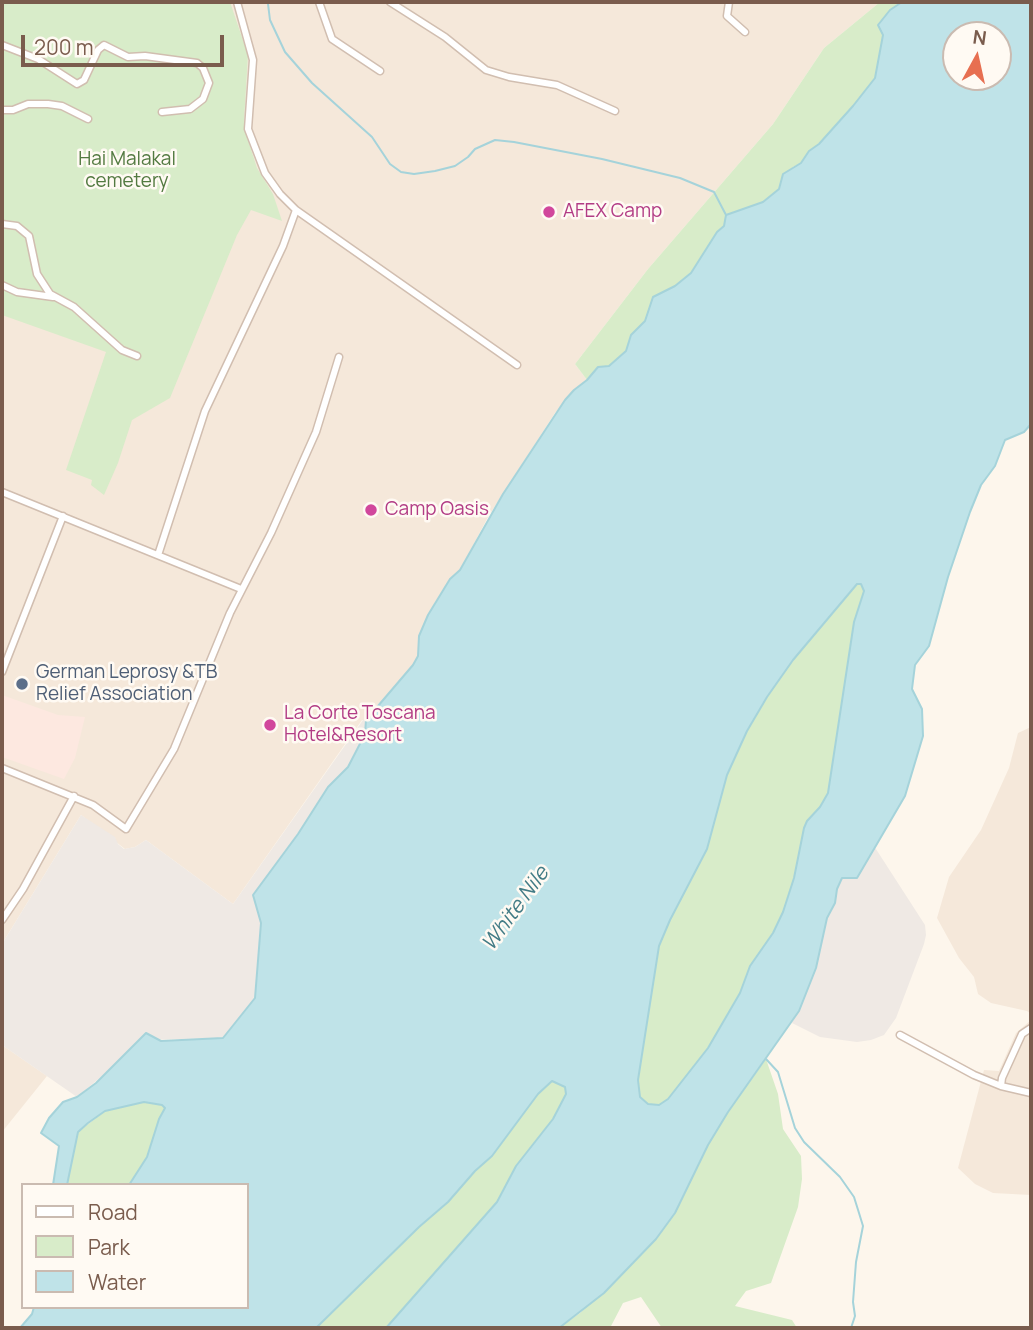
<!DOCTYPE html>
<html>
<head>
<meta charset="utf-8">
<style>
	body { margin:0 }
	#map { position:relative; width:1033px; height:1330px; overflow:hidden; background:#fdf6ec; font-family:Manrope,sans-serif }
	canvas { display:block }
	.frame { position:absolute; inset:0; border:4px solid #7a5c4d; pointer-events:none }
	.legend { position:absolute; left:21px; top:1183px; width:228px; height:126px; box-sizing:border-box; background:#fffaf3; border:2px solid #cabbb1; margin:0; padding:9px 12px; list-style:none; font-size:21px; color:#7a5c4d }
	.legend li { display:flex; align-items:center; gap:14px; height:35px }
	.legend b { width:35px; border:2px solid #cabbb1 }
	.north { position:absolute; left:942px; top:21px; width:70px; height:70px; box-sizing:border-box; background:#fffaf3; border:2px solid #cabbb1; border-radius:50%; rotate:8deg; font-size:19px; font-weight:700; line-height:28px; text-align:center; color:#7a5c4d }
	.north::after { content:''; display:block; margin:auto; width:24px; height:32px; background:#e76f51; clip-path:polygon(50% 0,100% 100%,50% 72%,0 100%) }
	.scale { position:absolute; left:21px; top:35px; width:203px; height:32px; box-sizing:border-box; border:4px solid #7a5c4d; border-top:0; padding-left:9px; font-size:21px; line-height:24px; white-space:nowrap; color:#7a5c4d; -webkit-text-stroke:5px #fffaf3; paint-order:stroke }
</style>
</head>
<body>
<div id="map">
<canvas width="1033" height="1330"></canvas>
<div class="frame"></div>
<ul class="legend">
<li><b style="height:9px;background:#fff"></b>Road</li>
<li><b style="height:19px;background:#d8ecc9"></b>Park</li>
<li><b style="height:19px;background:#bfe3e8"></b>Water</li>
</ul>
<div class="north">N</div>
<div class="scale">200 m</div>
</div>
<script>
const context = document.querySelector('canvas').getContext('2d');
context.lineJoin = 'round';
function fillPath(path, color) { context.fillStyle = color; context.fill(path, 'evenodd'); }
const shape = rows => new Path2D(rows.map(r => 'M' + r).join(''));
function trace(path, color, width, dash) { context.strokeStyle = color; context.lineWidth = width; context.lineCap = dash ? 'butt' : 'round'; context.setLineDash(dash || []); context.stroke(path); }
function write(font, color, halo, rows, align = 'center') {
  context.font = font + ' Manrope,sans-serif'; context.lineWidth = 5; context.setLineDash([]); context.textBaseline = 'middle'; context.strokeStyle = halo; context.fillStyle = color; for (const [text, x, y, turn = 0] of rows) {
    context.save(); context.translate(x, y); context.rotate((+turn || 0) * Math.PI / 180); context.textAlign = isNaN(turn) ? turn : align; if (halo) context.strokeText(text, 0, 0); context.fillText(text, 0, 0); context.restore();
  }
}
const residential = shape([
	[2,2,880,2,824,48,773,124,648,269,575,364,587,380,574,390,555,413,488,517,460,570,450,579,435,602,422,628,418,656,413,665,366,720,362,720,233,904,146,840,135,847,125,849,81,815,2,944],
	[1031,727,1031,1014,1027,1011,991,1003,978,994,974,977,959,958,937,918,949,877,981,830,1009,768,1018,733],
	[1031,1020,1031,1195,993,1193,975,1184,958,1168,984,1070,999,1071,1016,1033],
	[2,1045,47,1076,2,1132]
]);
const commercial = shape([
	[2,695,58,715,85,717,75,758,64,779,2,757]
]);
const industrial = shape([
	[363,720,366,720,365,734,348,767,328,787,298,834,253,895,261,923,256,998,223,1038,138,1040,128,1054,77,1097,2,1045,2,944,81,815,115,837,118,844,124,849,135,847,146,840,233,904],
	[874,846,925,925,926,935,924,944,896,1018,884,1035,871,1040,857,1042,820,1037,792,1023,809,986,827,918,835,903,837,889,842,878,868,857]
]);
const green = shape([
	[2,2,230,2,248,55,244,121,248,140,257,168,273,194,282,221,251,210,237,235,170,398,132,420,118,463,104,495,91,485,92,480,66,470,106,352,2,315],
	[880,2,902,2,890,10,875,78,853,106,819,144,809,151,801,163,793,167,779,189,763,202,726,215,724,226,717,232,691,273,675,286,653,297,645,321,631,335,626,351,609,366,598,367,587,380,575,364,648,269,773,124,824,48],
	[857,584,861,584,864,591,854,622,828,793,820,807,807,821,804,828,794,878,783,912,773,933,750,966,740,993,708,1048,668,1099,659,1105,648,1104,640,1097,638,1080,659,946,670,920,706,849,727,775,747,731,767,697,793,660],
	[766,1059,778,1094,783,1129,801,1156,802,1179,798,1207,771,1283,746,1291,735,1306,792,1320,797,1328,662,1328,641,1297,623,1303,610,1328,559,1328,580,1313,656,1239,675,1213,708,1145,728,1112],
	[552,1081,565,1087,566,1094,553,1119,516,1166,497,1202,386,1328,316,1328,419,1227,448,1202,475,1171,492,1156,538,1094],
	[144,1102,157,1102,165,1108,159,1119,147,1157,129,1185,67,1185,78,1132,105,1111]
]);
const water = shape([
	[902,2,1031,2,1031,424,1024,432,1005,440,995,466,981,485,970,512,948,577,929,646,915,665,912,689,922,709,923,736,905,796,857,878,842,878,837,889,835,903,827,918,816,968,799,1011,728,1112,708,1145,675,1213,656,1239,604,1293,559,1328,386,1328,497,1202,516,1166,553,1119,566,1094,565,1087,552,1081,538,1094,492,1156,475,1171,448,1202,419,1227,316,1328,20,1328,32,1314,34,1307,247,1307,247,1185,129,1185,147,1157,159,1119,165,1108,162,1105,144,1102,105,1111,88,1123,78,1132,67,1185,53,1185,59,1146,41,1133,49,1118,63,1102,77,1097,96,1083,146,1033,161,1041,223,1038,255,998,261,923,253,895,298,834,328,787,348,767,365,734,366,720,413,665,418,656,419,636,428,615,450,579,460,570,503,494,565,400,574,390,587,380,598,367,609,366,626,351,631,335,645,321,653,297,675,286,691,273,717,232,724,226,726,215,763,202,779,189,783,174,801,163,809,151,819,144,853,106,875,78,883,35,878,25,890,10,902,2],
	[956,35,998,35,998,77,956,77,956,35],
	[857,584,861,584,864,591,854,622,828,793,820,807,807,821,804,828,794,878,783,912,773,933,750,966,740,993,708,1048,668,1099,659,1105,648,1104,640,1097,638,1080,659,946,670,920,707,849,727,775,747,731,767,697,793,660,857,584]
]);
const stream = shape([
	[268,4,270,20,285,52,312,83,372,137,390,164,401,172,414,174,435,171,455,166,468,157,475,149,495,140,514,142,602,159,680,178,714,192,726,215],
	[766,1059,778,1072,795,1128,804,1142,840,1177,854,1197,859,1213,863,1226,856,1262,853,1302,855,1316,851,1328]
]);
const street = shape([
	[237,2,253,60,248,129,265,173,280,194,296,210,517,365],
	[319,2,332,39,380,71],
	[390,2,445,37,486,70,509,77,557,85,615,111],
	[729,2,727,16,745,32],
	[2,45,38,59,77,84,84,80,98,50,104,45,128,57,145,56,197,63,203,68,209,83,203,99,190,109,162,112],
	[2,110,13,110,28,104,48,104,62,106,88,119],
	[2,224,17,226,29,236,37,274,50,294,74,307,122,350,137,356],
	[2,285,17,292,53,297],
	[2,492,241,589],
	[158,555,205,411,283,246,296,210],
	[2,672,63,516],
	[2,768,93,805,126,829,174,749,230,613,271,533,316,432,339,357],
	[2,920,23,889,74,796],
	[900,1035,974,1075,1001,1086,1031,1093],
	[1001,1086,1002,1078,1022,1034,1031,1028]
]);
const markers = [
	[549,212,7,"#d1479c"],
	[371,510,7,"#d1479c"],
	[22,684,7,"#5c6f8a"],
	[270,725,7,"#d1479c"]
];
const parkNames = [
	["Hai Malakal",127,160],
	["cemetery",127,182]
];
const hotelNames = [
	["AFEX Camp",563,212],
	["Camp Oasis",385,510],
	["La Corte Toscana",284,714],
	["Hotel&Resort",284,736]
];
const serviceNames = [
	["German Leprosy &TB",36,673],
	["Relief Association",36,695]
];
const waterNames = [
	["White Nile",516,909,-54]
];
fillPath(residential, '#f5e8da');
fillPath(commercial, '#fde8e0');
fillPath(industrial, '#efe9e4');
fillPath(green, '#d8ecc9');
fillPath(water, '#bfe3e8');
trace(water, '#a5d3da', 2);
trace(stream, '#a5d3da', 2);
trace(street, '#d1beb0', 9);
trace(street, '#fff', 6);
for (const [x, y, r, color] of markers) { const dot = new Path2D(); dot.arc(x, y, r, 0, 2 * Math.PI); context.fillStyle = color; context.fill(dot); trace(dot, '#fffaf3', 2.5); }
write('19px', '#537a41', '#fffaf3', parkNames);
write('19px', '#b23c85', '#fffaf3', hotelNames, 'left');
write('19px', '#4e5e75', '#fffaf3', serviceNames, 'left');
write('italic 21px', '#437c86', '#fffaf3', waterNames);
</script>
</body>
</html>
